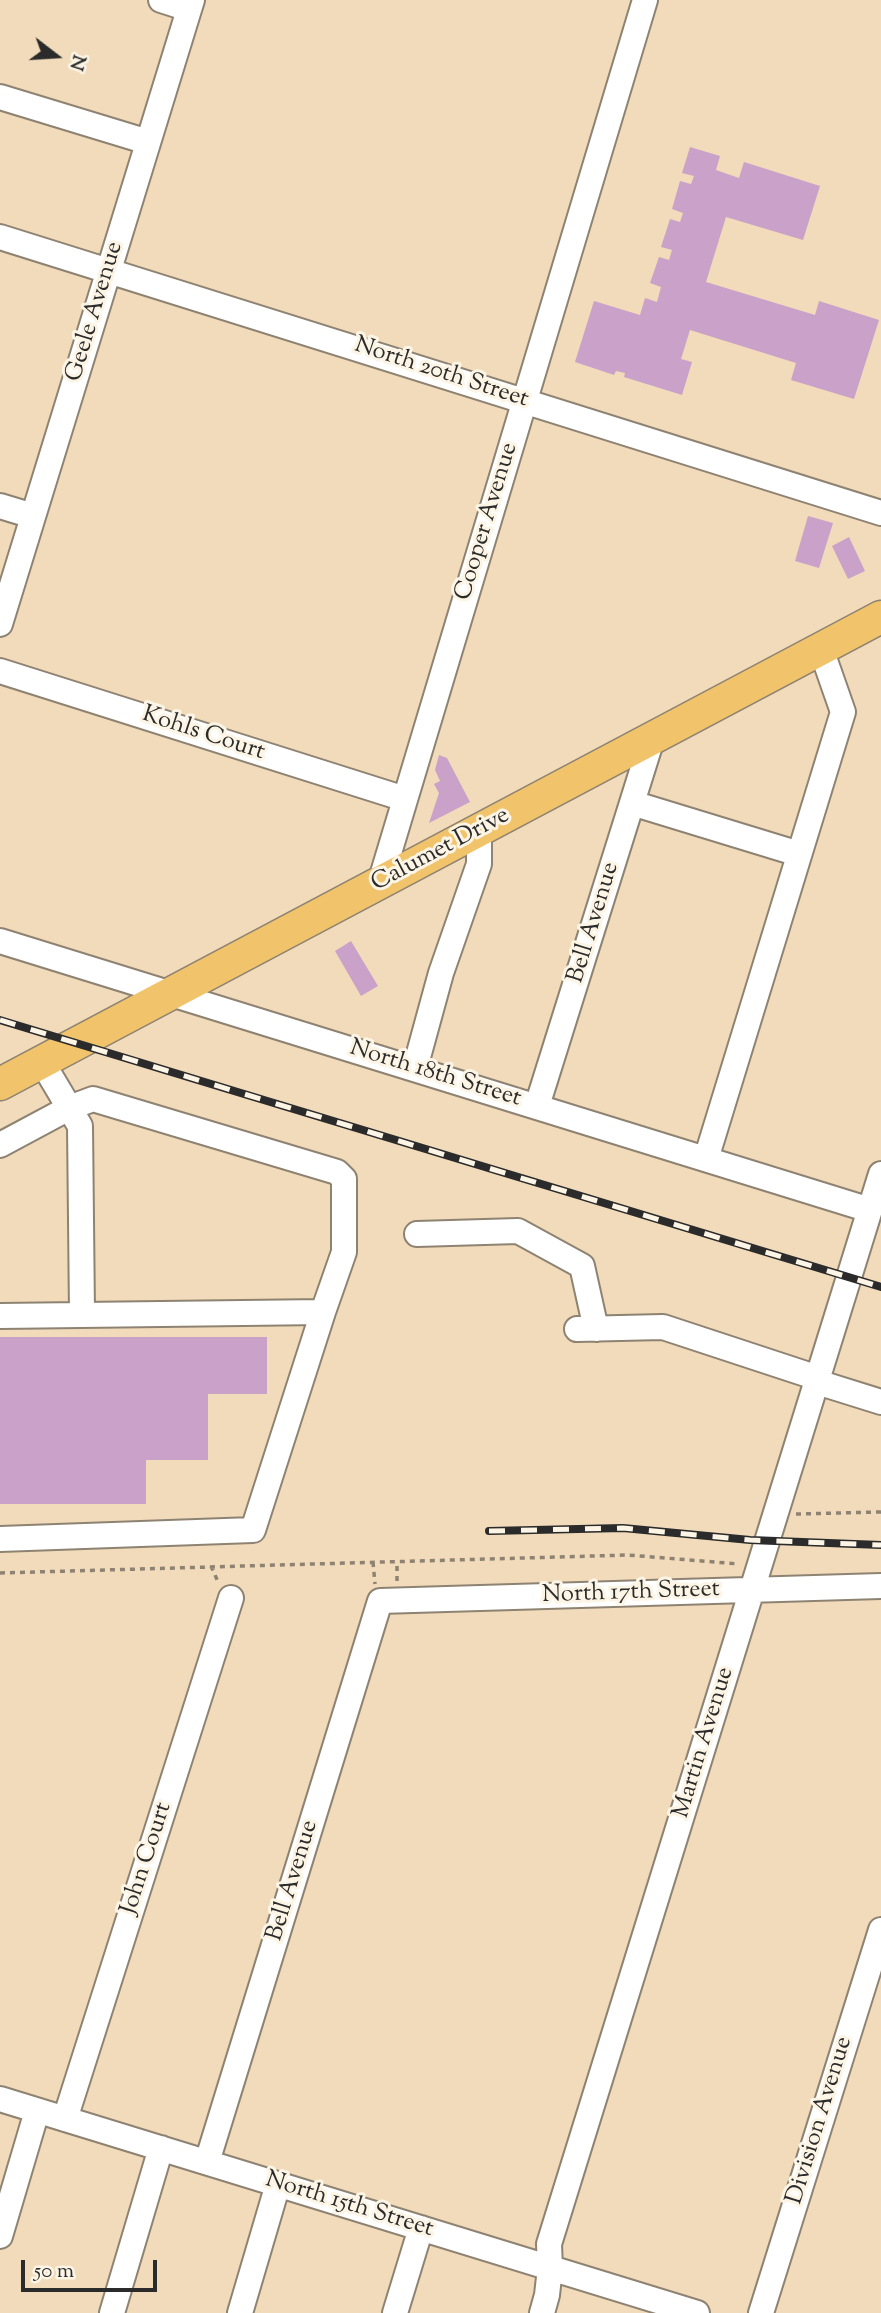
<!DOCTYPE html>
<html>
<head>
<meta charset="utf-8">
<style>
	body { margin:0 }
	#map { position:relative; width:881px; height:2313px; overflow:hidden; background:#f1dbba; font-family:"Sorts Mill Goudy",serif }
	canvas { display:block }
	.north { position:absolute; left:21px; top:21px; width:70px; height:70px; -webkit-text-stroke:5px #fcf5e5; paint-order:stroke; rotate:107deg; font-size:19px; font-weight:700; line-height:28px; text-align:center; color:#2b2b2b }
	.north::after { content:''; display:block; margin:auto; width:24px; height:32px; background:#2b2b2b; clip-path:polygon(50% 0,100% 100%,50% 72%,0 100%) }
	.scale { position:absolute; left:21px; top:2260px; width:136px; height:32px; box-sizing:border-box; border:4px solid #2b2b2b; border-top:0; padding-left:9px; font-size:21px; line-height:24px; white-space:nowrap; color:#2b2b2b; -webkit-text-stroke:5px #fcf5e5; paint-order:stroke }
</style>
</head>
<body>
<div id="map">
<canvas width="881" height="2313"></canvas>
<div class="north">N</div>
<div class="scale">50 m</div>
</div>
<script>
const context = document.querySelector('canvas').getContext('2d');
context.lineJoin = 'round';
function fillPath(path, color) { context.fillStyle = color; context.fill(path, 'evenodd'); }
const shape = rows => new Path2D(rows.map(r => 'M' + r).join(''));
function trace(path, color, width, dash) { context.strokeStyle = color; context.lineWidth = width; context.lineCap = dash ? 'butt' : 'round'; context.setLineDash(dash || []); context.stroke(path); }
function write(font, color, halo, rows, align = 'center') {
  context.font = font + ' "Sorts Mill Goudy",serif'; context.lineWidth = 6; context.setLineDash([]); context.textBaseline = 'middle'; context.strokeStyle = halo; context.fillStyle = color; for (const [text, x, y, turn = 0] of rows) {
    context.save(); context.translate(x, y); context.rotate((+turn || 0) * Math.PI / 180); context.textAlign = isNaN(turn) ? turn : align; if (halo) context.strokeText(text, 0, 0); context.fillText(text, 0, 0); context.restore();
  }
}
const building = shape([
	[690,147,720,156,716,170,739,178,744,162,820,186,803,240,726,217,706,282,815,315,819,301,879,320,854,399,791,380,796,363,690,330,681,359,692,362,682,395,624,377,625,373,616,371,614,375,575,362,594,301,640,315,645,298,657,302,661,287,650,283,659,257,669,260,672,250,661,247,670,219,680,222,683,213,672,209,680,181,691,184,694,176,682,173],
	[808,516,833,523,819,568,795,561],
	[849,537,865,571,848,579,832,546],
	[439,755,447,758,470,802,429,823,439,793,434,784,440,781,435,770],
	[351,941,378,986,361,996,335,951],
	[0,1337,267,1337,267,1394,208,1394,208,1460,146,1460,146,1504,0,1504]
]);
const path = shape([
	[796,1514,881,1512],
	[373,1562,375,1584],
	[211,1566,219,1584],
	[0,1573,628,1555,739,1564],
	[397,1581,397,1561]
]);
const minor = shape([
	[161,0,189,9],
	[0,97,148,142],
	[0,237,881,513],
	[0,506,33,516],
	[0,624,192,0],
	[0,671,405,799],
	[632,803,799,854],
	[380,883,645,0],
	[0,941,870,1210],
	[42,1062,80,1126,82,1314],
	[415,1068,441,973,479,864,479,831],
	[537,1106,652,739],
	[0,1145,69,1108,93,1099,337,1172,344,1179,344,1252,323,1312,0,1316],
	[706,1159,843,712,821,649],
	[417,1234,518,1231,582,1266,596,1329],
	[577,1329,663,1327,818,1378],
	[817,1382,881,1402],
	[0,1539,253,1530,323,1312],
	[0,2099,697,2313],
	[65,2119,231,1598],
	[207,2162,380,1601,881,1586],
	[0,2236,37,2111],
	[112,2313,161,2148],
	[240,2313,278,2184],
	[395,2313,421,2228],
	[542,2313,547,2295,550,2268,549,2244,881,1174],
	[761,2313,881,1930]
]);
const major = shape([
	[0,1084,881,617]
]);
const rail = shape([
	[0,1020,881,1287],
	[489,1531,623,1528,750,1540,881,1545]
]);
const streetNames = [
	["Geele Avenue",96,312,-73],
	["North 20th Street",441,374,18],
	["Cooper Avenue",488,522,-73],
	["Kohls Court",203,735,18],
	["Calumet Drive",441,851,-28],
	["Bell Avenue",595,923,-73],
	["North 18th Street",435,1075,17],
	["North 17th Street",631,1594,-2],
	["Martin Avenue",705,1743,-73],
	["John Court",148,1859,-72],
	["Bell Avenue",294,1881,-73],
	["Division Avenue",821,2121,-73],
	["North 15th Street",349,2206,17]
];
fillPath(building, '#caa1c8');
trace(minor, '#8e8372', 28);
trace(major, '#8e8372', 35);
trace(path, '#8e8372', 3.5, [5, 5]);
trace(minor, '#fff', 24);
trace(major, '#f1c36a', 32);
trace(rail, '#2b2b2b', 8);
trace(rail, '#fcf5e5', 5, [16]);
write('24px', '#2b2b2b', '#fcf5e5', streetNames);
</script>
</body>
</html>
